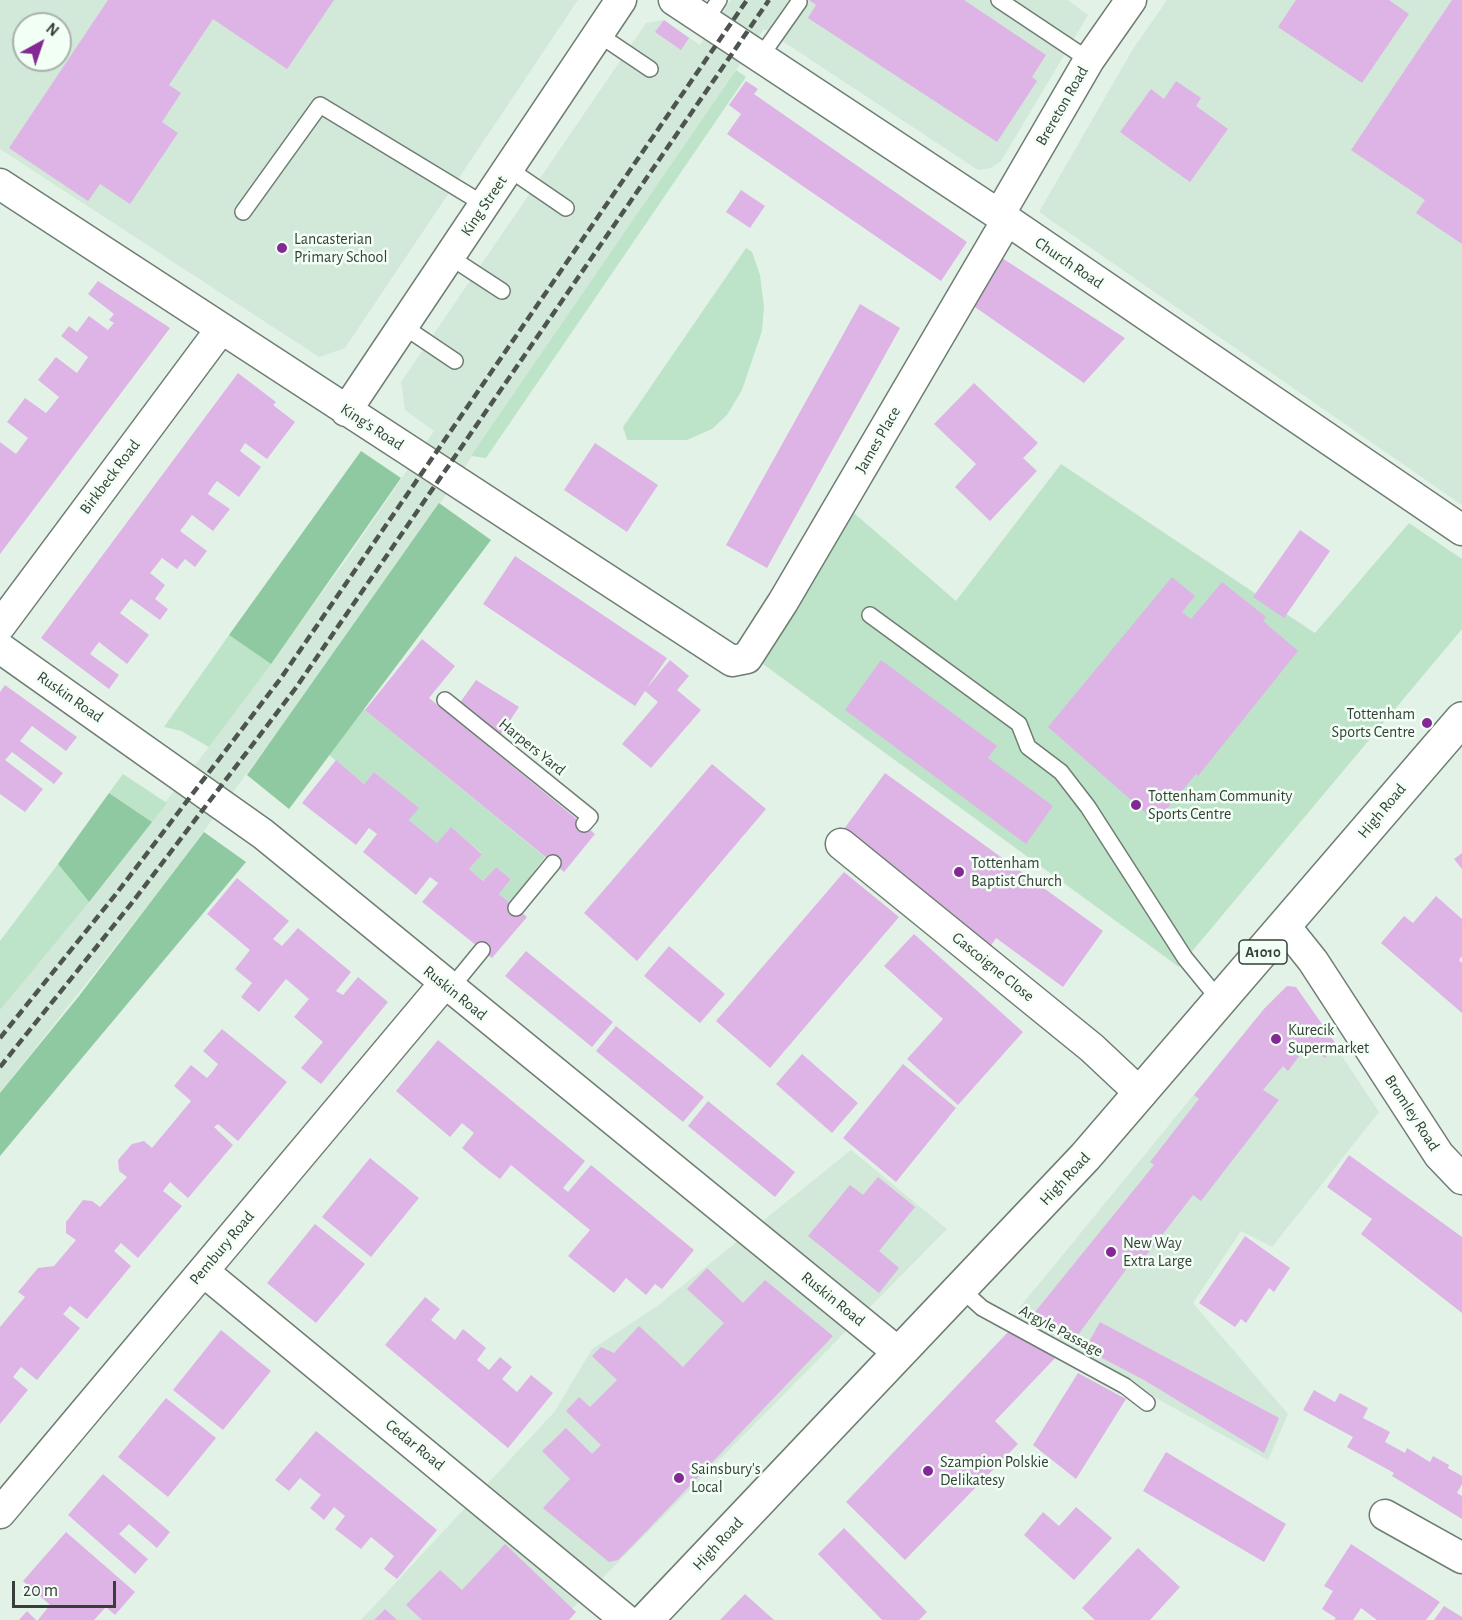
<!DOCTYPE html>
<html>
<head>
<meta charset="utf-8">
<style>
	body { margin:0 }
	#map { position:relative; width:1462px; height:1620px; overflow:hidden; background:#e3f2e7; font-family:"Alegreya Sans",sans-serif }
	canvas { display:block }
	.north { position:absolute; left:12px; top:12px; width:60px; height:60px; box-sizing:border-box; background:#f2fff5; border:2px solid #a8b2aa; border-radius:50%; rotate:40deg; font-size:16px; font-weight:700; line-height:24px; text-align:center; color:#383e39 }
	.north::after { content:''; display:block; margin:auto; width:21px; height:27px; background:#832895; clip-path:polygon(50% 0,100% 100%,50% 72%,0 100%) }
	.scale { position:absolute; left:12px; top:1581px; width:104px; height:27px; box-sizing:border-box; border:3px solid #383e39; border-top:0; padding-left:8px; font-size:18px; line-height:21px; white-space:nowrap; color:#383e39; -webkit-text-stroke:4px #f2fff5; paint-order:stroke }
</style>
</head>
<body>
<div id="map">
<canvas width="1462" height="1620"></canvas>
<div class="north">N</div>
<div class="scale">20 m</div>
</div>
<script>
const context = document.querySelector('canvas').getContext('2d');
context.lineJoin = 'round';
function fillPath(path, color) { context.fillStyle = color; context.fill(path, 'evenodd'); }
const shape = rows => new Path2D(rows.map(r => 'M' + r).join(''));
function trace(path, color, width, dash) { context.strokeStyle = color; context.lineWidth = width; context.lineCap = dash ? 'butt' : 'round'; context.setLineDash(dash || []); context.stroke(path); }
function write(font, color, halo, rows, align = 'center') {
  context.font = font + ' "Alegreya Sans",sans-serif'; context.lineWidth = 5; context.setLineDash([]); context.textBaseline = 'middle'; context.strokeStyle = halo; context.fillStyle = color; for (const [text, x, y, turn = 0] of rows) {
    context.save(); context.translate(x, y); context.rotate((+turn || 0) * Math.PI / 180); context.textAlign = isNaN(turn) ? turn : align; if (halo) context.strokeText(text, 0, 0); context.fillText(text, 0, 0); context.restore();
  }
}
const built = shape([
	[0,0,578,0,345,348,319,357,0,149],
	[24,24,60,24,60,60,24,60],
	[731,0,1068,0,1088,15,1001,161,991,168,978,170,764,29,378,594,307,693,166,882,0,1093,0,1010,209,747,346,560,434,431,405,410,401,382,646,23,664,20,700,45],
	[1167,0,1462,0,1462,505,1039,212,1133,49],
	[1287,986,1296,987,1379,1112,1272,1247,1241,1231,1193,1303,1288,1414,1268,1460,1011,1318,1264,1009],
	[851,1150,947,1229,561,1620,361,1620,555,1411,592,1349,656,1307]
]);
const green = shape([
	[736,70,746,77,486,458,471,456],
	[746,248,752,252,760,275,764,306,762,331,742,390,727,415,712,429,687,440,627,440,623,427],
	[1061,464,1315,633,1409,523,1462,559,1462,629,1179,967,756,659,847,507,956,601],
	[229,635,271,664,209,747,181,731,164,727],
	[364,709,545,857,510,903,499,894,511,879,496,867,483,881,469,869,482,853,451,828,437,843,409,820,418,808,374,772,364,784,329,755],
	[123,774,167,803,152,822,109,793],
	[58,864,89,902,0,1010,0,941]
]);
const forest = shape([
	[361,451,401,478,271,664,229,635],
	[439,503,491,540,289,809,247,775],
	[109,793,152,822,89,902,58,864],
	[204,832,246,862,0,1156,0,1093,79,996]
]);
const building = shape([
	[108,0,334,0,287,69,213,19,169,85,181,93,162,122,178,133,130,204,100,184,88,201,9,148],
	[809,0,964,0,1046,55,1032,77,1037,81,997,142,808,18,816,5],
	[1296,0,1389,0,1409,14,1362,83,1278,27],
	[1452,0,1462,0,1462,244,1416,213,1425,200,1351,150],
	[664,20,689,38,681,50,655,32],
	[746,81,758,89,754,94,967,242,941,281,727,134,741,114,729,105],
	[1176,81,1201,98,1196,106,1228,129,1190,182,1120,132,1151,89,1164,99],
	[741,190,765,206,750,228,726,212],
	[999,256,1125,338,1084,383,972,305],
	[98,281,170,328,0,554,0,442,16,454,28,438,7,422,25,398,46,413,51,407,59,397,38,380,56,357,77,373,88,357,61,336,69,326,77,332,89,316,108,330,114,323,109,320,114,314,88,294],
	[860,304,900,328,767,568,726,545],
	[238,373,276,402,273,405,295,422,267,459,245,443,240,451,261,467,239,497,217,481,213,486,208,494,230,509,213,531,192,515,180,531,207,551,195,567,185,559,177,569,162,558,150,573,165,585,155,599,168,609,160,620,131,599,120,613,149,635,127,664,99,642,90,654,119,675,109,689,41,638],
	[974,383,1038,443,1023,458,1037,471,990,521,955,487,976,464,934,424],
	[595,443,658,485,627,532,564,490],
	[1300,530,1330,551,1284,618,1253,597],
	[515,556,667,658,646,689,670,660,689,676,677,690,701,710,651,768,622,744,658,702,645,691,635,706,483,604],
	[1172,577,1195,596,1182,612,1191,619,1222,582,1266,617,1263,621,1298,651,1198,776,1196,774,1156,822,1048,727],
	[422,639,455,666,429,698,595,834,564,872,365,710],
	[881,660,997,746,988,758,1053,806,1026,844,845,710],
	[476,680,519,707,499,737,459,704],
	[5,685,77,737,66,751,32,726,20,741,63,773,54,784,12,752,5,760,43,789,25,812,0,794,0,692],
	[336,760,364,784,374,772,419,808,409,820,437,843,451,827,482,854,469,869,483,881,496,867,511,879,499,894,527,917,492,958,422,902,438,883,430,877,416,895,363,852,377,834,369,828,356,845,302,803],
	[712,764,766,809,637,961,584,913],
	[885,773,1103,931,1063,987,996,938,990,947,947,916,844,829],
	[1462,853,1462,869,1454,859],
	[844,872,899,917,770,1068,716,1021],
	[237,878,289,921,273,939,282,946,298,928,351,972,336,991,343,995,358,977,388,1002,321,1084,301,1068,323,1042,294,1017,309,999,286,979,259,1012,241,997,252,983,235,969,250,950,207,914],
	[1436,896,1462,919,1462,956,1459,960,1462,963,1462,1013,1381,943,1404,916,1413,923],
	[914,934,1023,1032,958,1105,907,1059,943,1019,884,966],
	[669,946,725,994,700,1023,644,976],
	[526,951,613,1022,592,1047,505,976],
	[1287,986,1296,987,1336,1044,1325,1058,1308,1044,1288,1071,1283,1066,1263,1090,1279,1100,1201,1201,1193,1195,1142,1261,1136,1256,1072,1343,1036,1324,1035,1312,1154,1165,1150,1162,1199,1099,1194,1095,1264,1009],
	[616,1026,704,1097,683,1122,596,1051],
	[222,1029,287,1082,238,1141,218,1124,214,1127,233,1145,188,1198,170,1182,163,1191,182,1206,138,1258,121,1243,114,1251,131,1266,87,1319,70,1306,66,1311,63,1314,80,1328,37,1380,21,1367,13,1377,28,1390,0,1424,0,1327,25,1297,18,1292,38,1268,54,1266,76,1240,66,1233,66,1222,83,1200,92,1201,100,1207,127,1177,119,1171,118,1160,132,1144,144,1141,152,1148,191,1101,174,1086,191,1065,207,1078,213,1071,218,1064,203,1051],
	[438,1040,585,1161,563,1188,568,1192,591,1165,694,1250,662,1289,655,1284,646,1295,626,1278,614,1293,568,1256,590,1230,511,1165,500,1179,483,1166,462,1148,474,1133,462,1123,450,1137,396,1091],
	[802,1054,858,1103,832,1133,776,1084],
	[903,1064,956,1108,896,1182,843,1138],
	[708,1101,795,1172,775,1197,688,1126],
	[1349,1155,1462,1237,1462,1313,1361,1234,1372,1219,1327,1187],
	[370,1158,419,1198,371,1257,322,1217],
	[878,1177,915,1207,879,1251,899,1268,879,1293,808,1236,850,1185,863,1195],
	[315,1224,365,1264,316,1323,267,1283],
	[1245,1236,1290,1268,1274,1292,1269,1288,1246,1323,1241,1319,1235,1327,1199,1303],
	[707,1268,743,1303,765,1280,833,1336,636,1542,618,1560,609,1562,543,1508,570,1479,542,1451,566,1428,592,1454,601,1445,566,1411,579,1397,590,1407,617,1380,592,1356,601,1347,614,1353,639,1326,683,1367,724,1323,687,1289],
	[425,1297,440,1309,431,1320,455,1340,463,1329,486,1348,477,1360,489,1370,500,1357,512,1367,502,1379,517,1392,531,1375,553,1393,508,1448,385,1345],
	[1100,1322,1279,1418,1264,1453,1144,1380,1085,1349],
	[221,1330,271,1371,223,1430,173,1390],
	[1010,1330,1057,1356,995,1421,1018,1444,905,1560,846,1502],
	[1078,1373,1126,1399,1076,1479,1033,1445],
	[1314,1390,1335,1402,1340,1393,1368,1408,1363,1418,1390,1432,1385,1442,1405,1453,1407,1448,1430,1462,1433,1456,1449,1465,1448,1468,1462,1476,1462,1484,1457,1493,1462,1496,1462,1519,1392,1476,1394,1473,1347,1447,1353,1437,1303,1410],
	[166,1398,216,1438,168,1497,118,1457],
	[316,1431,437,1530,397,1579,384,1569,394,1556,371,1537,361,1549,335,1529,345,1516,334,1507,324,1520,310,1508,321,1495,300,1478,289,1491,275,1480],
	[1166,1452,1286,1524,1264,1562,1143,1491],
	[103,1474,170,1532,157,1548,129,1524,119,1534,148,1559,135,1574,68,1515],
	[1076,1507,1112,1538,1074,1580,1024,1535,1043,1512,1059,1526],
	[844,1528,927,1612,919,1620,882,1620,818,1554],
	[66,1532,135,1592,115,1615,106,1607,94,1620,38,1620,50,1605,23,1581],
	[505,1544,576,1612,569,1620,422,1620,406,1605,440,1570,462,1590],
	[1351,1544,1440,1602,1426,1620,1377,1620,1361,1608,1353,1620,1334,1620,1336,1618,1322,1609,1333,1591,1324,1586],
	[1138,1548,1180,1587,1150,1620,1095,1620,1082,1608],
	[745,1594,774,1620,720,1620],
	[1444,1606,1462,1617,1462,1620,1434,1620],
	[385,1609,397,1620,374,1620],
	[27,1611,36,1620,19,1620]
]);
const service = shape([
	[999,0,1089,60],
	[706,20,719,0],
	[598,34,650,69],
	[761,56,799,2],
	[509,169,566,208],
	[243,212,320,105,485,205],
	[450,257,502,291],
	[403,326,455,361],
	[870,615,1019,724,1028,747,1061,772,1088,807,1185,958,1221,1002],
	[445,700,590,817,584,824],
	[516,908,553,863],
	[450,989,482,950],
	[960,1288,982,1308,1125,1386,1147,1403]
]);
const minor = shape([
	[674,0,1007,220,1462,530],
	[0,184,732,661,747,658,783,602,1007,220],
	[999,215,1089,60,1131,0],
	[346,411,621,0],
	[0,626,221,329],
	[0,648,263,834,899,1353],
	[841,844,1092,1048,1141,1094],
	[1285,926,1313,961,1439,1155,1462,1179],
	[203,1271,626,1620],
	[0,1513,444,984],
	[1385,1515,1462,1558]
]);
const primary = shape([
	[646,1620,1085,1157,1462,719]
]);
const rail = shape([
	[0,1038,116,894,281,678,747,0],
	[0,1067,131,904,295,689,769,0]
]);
const markers = [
	[282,248,6,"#832895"],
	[1427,723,6,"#832895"],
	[1136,805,6,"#832895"],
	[959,872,6,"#832895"],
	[1276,1039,6,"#832895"],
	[1111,1252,6,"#832895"],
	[928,1471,6,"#832895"],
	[679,1478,6,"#832895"]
];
const shields = [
	[1263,952,48]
];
const shieldNames = [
	["A1010",1263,952]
];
const streetNames = [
	["Brereton Road",1062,106,-60],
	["King Street",484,206,-56],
	["Church Road",1069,263,34],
	["King's Road",372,427,33],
	["James Place",878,440,-60],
	["Birkbeck Road",110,477,-53],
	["Ruskin Road",70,697,35],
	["Harpers Yard",532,747,39],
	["High Road",1382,811,-50],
	["Gascoigne Close",993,967,39],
	["Ruskin Road",455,993,39],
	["Bromley Road",1412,1113,57],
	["High Road",1065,1179,-47],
	["Pembury Road",222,1248,-50],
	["Ruskin Road",833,1299,39],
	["Argyle Passage",1061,1331,28],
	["Cedar Road",415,1445,39],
	["High Road",718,1544,-47]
];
const poiNames = [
	["Lancasterian",294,239],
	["Primary School",294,257],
	["Tottenham",1415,714,"right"],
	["Sports Centre",1415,732,"right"],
	["Tottenham Community",1148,796],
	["Sports Centre",1148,814],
	["Tottenham",971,863],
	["Baptist Church",971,881],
	["Kurecik",1288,1030],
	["Supermarket",1288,1048],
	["New Way",1123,1243],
	["Extra Large",1123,1261],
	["Szampion Polskie",940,1462],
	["Delikatesy",940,1480],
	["Sainsbury's",691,1469],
	["Local",691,1487]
];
fillPath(built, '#d2e8d8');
fillPath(green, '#bde4c9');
fillPath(forest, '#8fc9a2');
fillPath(building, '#deb4e6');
trace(service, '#6f7d73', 18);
trace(minor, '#6f7d73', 33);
trace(primary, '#6f7d73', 36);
trace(service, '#fff', 15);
trace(minor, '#fff', 30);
trace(primary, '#fff', 33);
trace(rail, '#4e554f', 4.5, [9, 4.5]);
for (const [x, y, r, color] of markers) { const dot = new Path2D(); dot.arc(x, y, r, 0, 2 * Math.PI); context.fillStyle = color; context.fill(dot); trace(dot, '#f2fff5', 2); }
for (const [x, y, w] of shields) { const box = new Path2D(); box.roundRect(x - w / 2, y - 12, w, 24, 4.5); context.fillStyle = '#f2fff5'; context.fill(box); trace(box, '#383e39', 1.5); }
write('bold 15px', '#383e39', null, shieldNames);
write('16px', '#383e39', '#f2fff5', streetNames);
write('16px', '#383e39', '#f2fff5', poiNames, 'left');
</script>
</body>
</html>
